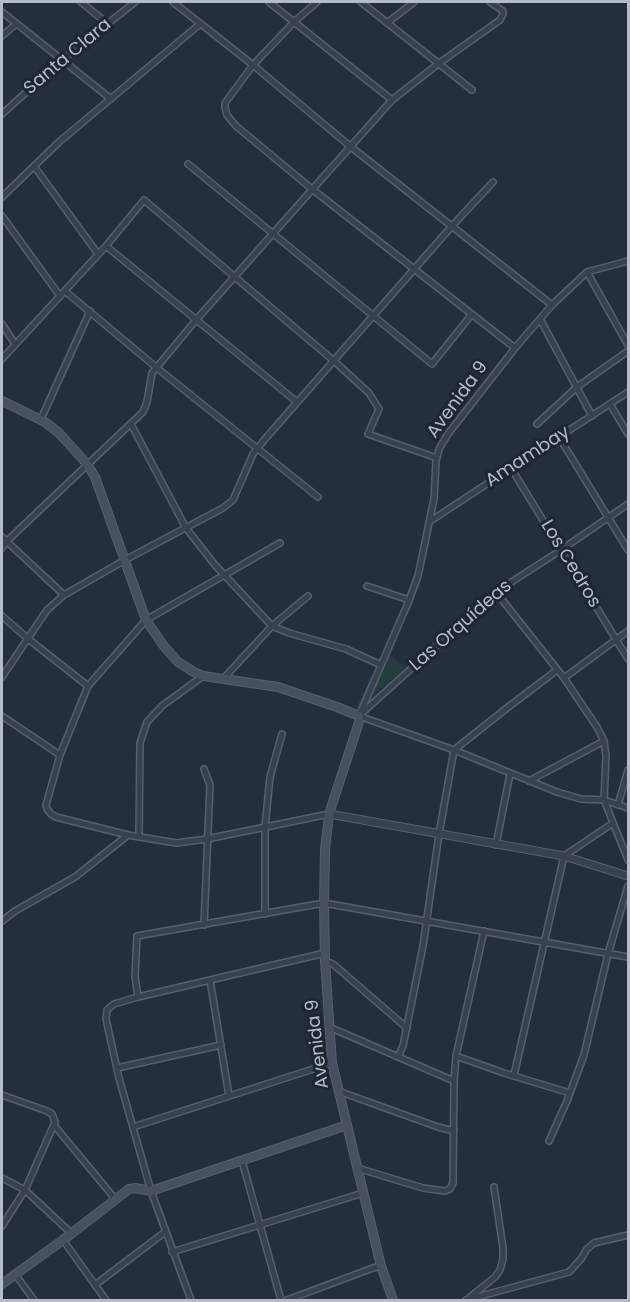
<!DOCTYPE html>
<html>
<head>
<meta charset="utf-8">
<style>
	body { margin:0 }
	#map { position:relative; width:630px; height:1302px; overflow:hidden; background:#242f3e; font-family:Poppins,sans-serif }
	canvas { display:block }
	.frame { position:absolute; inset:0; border:3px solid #b4bcc9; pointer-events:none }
</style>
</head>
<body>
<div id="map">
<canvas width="630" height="1302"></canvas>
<div class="frame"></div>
</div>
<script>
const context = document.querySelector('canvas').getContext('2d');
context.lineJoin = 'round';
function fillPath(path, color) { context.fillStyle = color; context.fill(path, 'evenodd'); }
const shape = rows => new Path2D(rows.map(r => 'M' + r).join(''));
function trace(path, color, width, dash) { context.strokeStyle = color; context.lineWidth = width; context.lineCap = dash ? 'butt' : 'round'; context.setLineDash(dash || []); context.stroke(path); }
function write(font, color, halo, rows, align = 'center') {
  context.font = font + ' Poppins,sans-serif'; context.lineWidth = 6; context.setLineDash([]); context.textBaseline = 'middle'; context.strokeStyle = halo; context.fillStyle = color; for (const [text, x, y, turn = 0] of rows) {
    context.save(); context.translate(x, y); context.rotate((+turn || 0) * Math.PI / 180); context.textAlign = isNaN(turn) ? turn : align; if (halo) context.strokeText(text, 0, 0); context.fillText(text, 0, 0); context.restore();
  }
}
const green = shape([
	[384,650,405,668,355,710]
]);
const minor = shape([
	[81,2,108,24],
	[173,2,253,65,351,147,552,305],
	[269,2,392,100],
	[317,2,294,22,253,65,225,103,225,108,227,115,236,126,312,189,515,348],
	[361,2,472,90],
	[2,12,111,99],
	[387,23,414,2],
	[2,36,16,24],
	[2,114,62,60,135,2],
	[188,164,432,364,472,314],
	[34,166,98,254],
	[2,197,59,142,200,24],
	[2,216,60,296],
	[106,246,297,402],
	[587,272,628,345],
	[65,291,157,368,318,497],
	[540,319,592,416],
	[2,324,15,344],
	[2,359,106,246,144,200,334,361,369,393,379,409,368,434,437,458],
	[610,404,628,434],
	[41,419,90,311],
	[131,424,186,528,215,565,272,626,289,633,346,649,381,665],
	[537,424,577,387,628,351],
	[559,437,628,550],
	[511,468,628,659],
	[429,522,511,468,628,392],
	[2,537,64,595],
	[280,543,146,620,88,686,60,755,46,805,47,809,51,814,56,817,128,835,176,843,207,839,329,814],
	[2,548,7,541,143,412,147,402,152,373,196,320,392,100,438,64,500,20,503,14,503,11,490,2],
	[367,586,409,600],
	[496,592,564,678,597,727,604,741,606,756,604,800,628,860],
	[2,616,27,638,88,686],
	[2,677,47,610,64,595,125,560,223,508,233,500,253,454,265,439,452,226,493,182],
	[224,678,272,626,308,596],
	[564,678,628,631],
	[362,713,496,592,561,550,628,504],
	[2,716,60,755],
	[359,716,408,603,418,576,434,499,436,461,439,449,448,434,515,348,552,305,587,272,628,261],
	[359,716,454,750,557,792,581,799,604,800,628,808],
	[529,781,604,741],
	[618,805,628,770],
	[139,837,140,743,147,722,162,706,203,676],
	[496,845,510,774],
	[265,914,265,827,270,777,282,734],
	[2,921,15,911,75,877,128,835],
	[204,925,210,785,204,769],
	[325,961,333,964,407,1028],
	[210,980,229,1096],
	[138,997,135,976,137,936,324,903,628,957],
	[329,1027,454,1081],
	[456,1056,504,1073,570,1093],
	[398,1057,403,1046,423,946,439,834,454,750,507,708,557,670],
	[117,1068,221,1045],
	[514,1075,564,856,613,823],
	[338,1091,438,1127,454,1131],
	[2,1095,47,1111,52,1114,55,1122,25,1190,2,1226],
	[54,1125,116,1200],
	[133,1127,332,1063],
	[549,1141,567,1101,584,1055,608,954,628,886],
	[242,1161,281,1300],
	[357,1168,423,1188,445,1191,450,1189,453,1183,454,1081,456,1056,484,931],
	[2,1178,25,1190,71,1233],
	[63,1240,106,1300],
	[172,1252,363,1193],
	[15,1274,34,1300],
	[95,1285,165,1232],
	[470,1297,495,1277,500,1270,503,1259,503,1248,494,1187],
	[191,1300,151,1191,119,1078,106,1019,107,1010,114,1004,138,997,325,953],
	[287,1300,373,1268,381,1266],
	[466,1300,569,1272,581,1259,587,1249,594,1243,628,1235]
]);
const tertiary = shape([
	[329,814,564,856,628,876]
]);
const secondary = shape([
	[2,401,45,422,59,433,87,464,95,477,146,620,163,645,178,662,194,672,203,676,278,687,337,707,359,716,359,722,329,814,325,850,324,903,325,961,332,1063,381,1266,393,1300],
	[2,1284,63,1240,129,1189,135,1188,151,1191,347,1125]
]);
const streetNames = [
	["Santa Clara",68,57,-40],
	["Avenida 9",458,400,-54],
	["Amambay",528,457,-33],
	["Los Cedros",570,564,59],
	["Las Orquídeas",461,626,-41],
	["Avenida 9",318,1044,-97]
];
fillPath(green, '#263c3f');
trace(minor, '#565f6c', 8);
trace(tertiary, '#565f6c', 9);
trace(secondary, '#565f6c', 10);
trace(minor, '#38414e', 5);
trace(tertiary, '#38414e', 7);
trace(secondary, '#465061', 8);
write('18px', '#b4bcc9', '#1d2633', streetNames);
</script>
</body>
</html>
